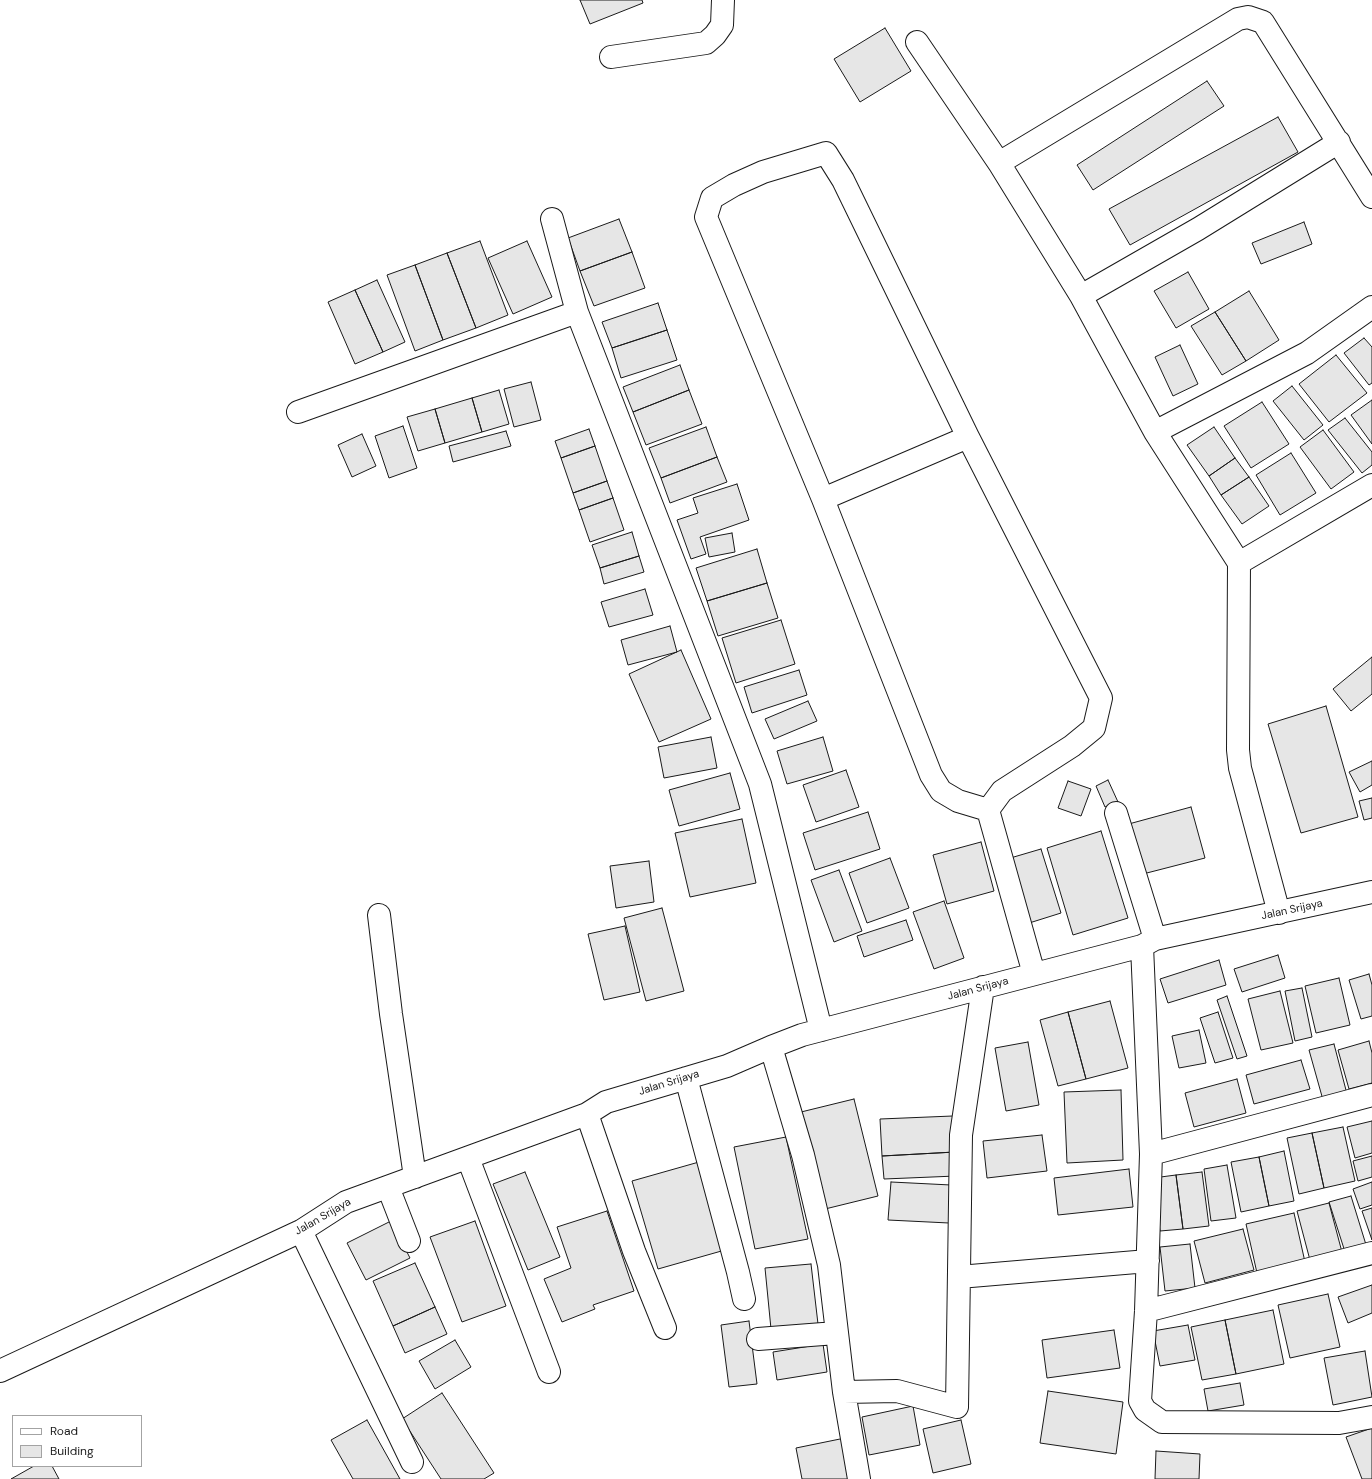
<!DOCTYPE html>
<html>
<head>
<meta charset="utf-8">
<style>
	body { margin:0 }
	#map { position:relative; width:1372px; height:1479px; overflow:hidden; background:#fff; font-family:"DM Sans",sans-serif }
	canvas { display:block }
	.legend { position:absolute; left:12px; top:1415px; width:130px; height:52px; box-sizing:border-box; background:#fff; border:1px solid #a3a3a3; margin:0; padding:5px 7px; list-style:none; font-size:12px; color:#1a1a1a }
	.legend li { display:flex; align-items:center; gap:8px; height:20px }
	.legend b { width:20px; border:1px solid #a3a3a3 }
</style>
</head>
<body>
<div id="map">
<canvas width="1372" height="1479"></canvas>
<ul class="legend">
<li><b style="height:5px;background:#fff"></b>Road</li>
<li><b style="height:11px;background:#e6e6e6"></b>Building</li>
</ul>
</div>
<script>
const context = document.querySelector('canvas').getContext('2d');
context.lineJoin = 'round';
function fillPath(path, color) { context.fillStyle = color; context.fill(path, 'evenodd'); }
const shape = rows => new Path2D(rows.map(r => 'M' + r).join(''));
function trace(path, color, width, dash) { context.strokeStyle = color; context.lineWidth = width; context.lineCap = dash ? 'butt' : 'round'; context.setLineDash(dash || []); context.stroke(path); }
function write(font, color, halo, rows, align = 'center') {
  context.font = font + ' "DM Sans",sans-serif'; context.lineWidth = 3; context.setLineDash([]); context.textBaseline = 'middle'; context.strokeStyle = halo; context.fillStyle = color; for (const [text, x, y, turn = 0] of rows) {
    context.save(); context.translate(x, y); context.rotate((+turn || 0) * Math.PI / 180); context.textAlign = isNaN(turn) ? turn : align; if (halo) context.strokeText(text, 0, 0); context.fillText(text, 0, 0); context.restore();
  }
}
const building = shape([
	[580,0,642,0,643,3,590,24,580,0],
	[885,28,911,71,860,102,834,59,885,28],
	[1207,81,1224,106,1093,190,1077,165,1207,81],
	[1278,117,1298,152,1130,245,1109,209,1278,117],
	[619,219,632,252,580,271,568,238,619,219],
	[1304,222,1312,244,1261,264,1252,243,1304,222],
	[480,241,508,315,476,328,447,253,480,241],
	[527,241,552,297,513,314,488,258,527,241],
	[632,252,645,288,594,306,580,271,632,252],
	[447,253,476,328,443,340,415,265,447,253],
	[415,265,443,340,415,351,387,275,415,265],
	[1188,272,1209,309,1176,328,1154,291,1188,272],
	[377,280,405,342,383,352,355,290,377,280],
	[355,290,383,352,355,364,328,302,355,290],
	[1249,291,1279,340,1246,361,1215,312,1249,291],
	[658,303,667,330,612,348,602,322,658,303],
	[1215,312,1246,361,1222,375,1191,326,1215,312],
	[667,330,677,360,621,378,612,348,667,330],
	[1364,338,1372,347,1372,383,1369,385,1344,353,1364,338],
	[1180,345,1198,384,1173,396,1155,357,1180,345],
	[1336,355,1367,393,1329,422,1299,384,1336,355],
	[680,365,689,390,633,412,623,387,680,365],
	[531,382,541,420,514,427,504,389,531,382],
	[1292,386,1323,425,1304,440,1273,401,1292,386],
	[499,390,509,424,482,432,472,398,499,390],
	[689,390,702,424,646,445,633,412,689,390],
	[472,398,482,432,445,443,435,409,472,398],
	[1372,400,1372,444,1351,415,1372,400],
	[1262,402,1289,444,1251,468,1224,426,1262,402],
	[435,409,445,443,418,451,407,417,435,409],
	[1345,418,1372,452,1372,465,1362,473,1328,430,1345,418],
	[403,426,417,468,389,478,375,436,403,426],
	[706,427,717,457,661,478,649,448,706,427],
	[1214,427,1235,458,1209,476,1187,445,1214,427],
	[589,429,595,446,561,458,555,441,589,429],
	[1323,430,1354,472,1331,489,1300,447,1323,430],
	[506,431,511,446,453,462,449,446,506,431],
	[362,434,376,466,352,477,338,445,362,434],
	[595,446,607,481,573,493,561,458,595,446],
	[1291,453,1316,493,1280,515,1256,475,1291,453],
	[717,457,727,482,670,503,661,478,717,457],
	[1235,458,1249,477,1221,495,1209,476,1235,458],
	[1249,477,1269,506,1242,524,1221,495,1249,477],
	[607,481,613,498,579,510,573,493,607,481],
	[737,484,749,520,700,537,706,554,691,559,677,520,698,513,693,498,737,484],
	[613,498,624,530,590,542,579,510,613,498],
	[632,532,639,556,600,568,592,545,632,532],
	[732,533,735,552,709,557,705,538,732,533],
	[757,549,767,583,707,601,696,568,757,549],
	[639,556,644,572,604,584,600,568,639,556],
	[767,583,778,618,718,636,707,601,767,583],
	[645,589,653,615,609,627,601,602,645,589],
	[781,620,795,664,736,683,722,638,781,620],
	[670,626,677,652,628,665,621,640,670,626],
	[681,650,711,719,659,742,629,674,681,650],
	[1372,657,1372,694,1351,711,1333,689,1372,657],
	[799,670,807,695,752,713,744,687,799,670],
	[808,701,817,721,774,739,765,719,808,701],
	[1326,706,1358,817,1301,833,1268,724,1326,706],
	[711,737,717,768,664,778,658,747,711,737],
	[823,737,833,771,787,784,777,751,823,737],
	[1372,761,1372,785,1360,792,1349,772,1372,761],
	[846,770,859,807,816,822,803,785,846,770],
	[730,773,740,809,679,826,669,790,730,773],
	[1108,780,1118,802,1105,807,1096,786,1108,780],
	[1068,781,1091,789,1081,816,1058,808,1068,781],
	[1372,798,1372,818,1364,820,1359,801,1372,798],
	[1191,807,1205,858,1139,875,1125,825,1191,807],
	[868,812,880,849,815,870,803,833,868,812],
	[742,819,756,883,690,897,675,833,742,819],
	[1101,831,1128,918,1073,935,1047,848,1101,831],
	[981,842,994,891,947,904,933,855,981,842],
	[1041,849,1061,913,1026,924,1007,859,1041,849],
	[890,858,909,908,867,923,849,873,890,858],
	[649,861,654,902,616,908,610,866,649,861],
	[839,870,862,931,834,942,811,880,839,870],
	[944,901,964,958,934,969,913,912,944,901],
	[662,908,684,991,646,1001,624,918,662,908],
	[906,920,913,940,864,957,857,936,906,920],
	[625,926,640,992,604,1000,588,934,625,926],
	[1278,955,1285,978,1242,992,1234,969,1278,955],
	[1219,960,1226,985,1168,1003,1160,979,1219,960],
	[1369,974,1372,985,1372,1016,1361,1019,1349,980,1369,974],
	[1339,978,1350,1025,1316,1033,1305,986,1339,978],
	[1302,988,1312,1037,1295,1041,1285,991,1302,988],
	[1280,991,1293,1043,1261,1050,1248,999,1280,991],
	[1227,996,1247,1056,1237,1059,1217,1000,1227,996],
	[1110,1001,1128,1068,1086,1079,1068,1012,1110,1001],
	[1068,1012,1086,1079,1058,1086,1040,1020,1068,1012],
	[1218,1012,1233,1058,1215,1063,1200,1018,1218,1012],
	[1199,1030,1206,1063,1179,1068,1172,1036,1199,1030],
	[1369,1041,1372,1053,1372,1083,1349,1089,1338,1050,1369,1041],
	[1028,1042,1039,1105,1006,1111,995,1048,1028,1042],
	[1334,1044,1347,1094,1323,1100,1309,1050,1334,1044],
	[1301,1060,1310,1089,1254,1104,1246,1075,1301,1060],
	[1237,1079,1246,1113,1194,1127,1185,1093,1237,1079],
	[1121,1090,1123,1160,1067,1163,1064,1092,1121,1090],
	[854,1099,878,1196,825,1209,801,1112,854,1099],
	[953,1116,955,1152,882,1156,880,1119,953,1116],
	[1372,1121,1372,1153,1355,1158,1347,1127,1372,1121],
	[1343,1127,1355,1181,1324,1188,1312,1133,1343,1127],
	[1312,1133,1324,1188,1299,1194,1287,1138,1312,1133],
	[1042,1135,1047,1171,987,1178,983,1141,1042,1135],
	[786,1137,808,1239,755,1249,734,1147,786,1137],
	[1284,1151,1294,1201,1269,1206,1259,1157,1284,1151],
	[955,1152,956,1176,884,1179,882,1156,955,1152],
	[1372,1156,1372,1177,1358,1181,1353,1161,1372,1156],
	[1259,1157,1269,1206,1241,1212,1231,1162,1259,1157],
	[699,1162,725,1250,658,1269,632,1181,699,1162],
	[1227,1165,1236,1218,1211,1221,1204,1169,1227,1165],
	[1129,1169,1133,1207,1058,1215,1054,1178,1129,1169],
	[525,1172,560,1257,528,1270,493,1184,525,1172],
	[1202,1172,1209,1226,1183,1229,1176,1175,1202,1172],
	[1176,1175,1183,1229,1160,1231,1153,1178,1176,1175],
	[891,1182,951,1185,949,1223,888,1220,891,1182],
	[1372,1182,1372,1205,1360,1209,1353,1189,1372,1182],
	[1351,1196,1367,1248,1346,1255,1329,1202,1351,1196],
	[1329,1203,1343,1256,1311,1264,1297,1211,1329,1203],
	[1372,1208,1372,1240,1362,1211,1372,1208],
	[607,1211,634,1291,593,1305,595,1309,562,1322,544,1279,571,1268,557,1227,607,1211],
	[1294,1213,1305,1262,1257,1273,1246,1224,1294,1213],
	[391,1221,410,1258,366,1280,347,1243,391,1221],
	[475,1221,506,1306,462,1322,430,1237,475,1221],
	[1243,1229,1254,1270,1205,1283,1194,1241,1243,1229],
	[1190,1244,1195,1288,1165,1291,1160,1247,1190,1244],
	[415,1263,435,1307,393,1326,373,1281,415,1263],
	[811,1264,818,1324,771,1329,765,1268,811,1264],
	[1372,1285,1372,1313,1348,1323,1338,1297,1372,1285],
	[1328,1294,1340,1347,1290,1358,1278,1305,1328,1294],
	[435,1307,447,1334,405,1353,393,1326,435,1307],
	[1273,1310,1284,1364,1236,1374,1225,1320,1273,1310],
	[1225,1320,1236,1374,1202,1380,1191,1327,1225,1320],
	[749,1321,757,1384,729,1387,721,1325,749,1321],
	[1188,1325,1195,1360,1160,1366,1153,1331,1188,1325],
	[1114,1330,1120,1368,1047,1378,1042,1340,1114,1330],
	[455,1340,471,1367,435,1389,419,1361,455,1340],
	[823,1344,827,1372,777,1380,773,1352,823,1344],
	[1365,1351,1372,1397,1333,1405,1324,1358,1365,1351],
	[1240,1383,1244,1405,1208,1411,1204,1389,1240,1383],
	[1048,1391,1123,1402,1116,1454,1040,1443,1048,1391],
	[442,1393,494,1473,484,1479,441,1479,402,1419,442,1393],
	[913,1406,920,1445,869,1455,862,1417,913,1406],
	[367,1420,400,1479,353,1479,331,1440,367,1420],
	[961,1420,971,1464,933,1473,923,1429,961,1420],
	[1372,1428,1372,1479,1362,1479,1346,1437,1372,1428],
	[845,1438,853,1479,802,1479,796,1448,845,1438],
	[1156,1451,1200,1454,1199,1479,1155,1479,1156,1451],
	[34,1466,52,1466,59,1479,11,1479,34,1466]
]);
const minor = shape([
	[917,42,999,163,1081,296,1155,432,1239,563,1238,750,1240,768,1279,913],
	[611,57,706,43,715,35,722,25,723,0],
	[999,163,1238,19,1248,17,1263,22,1372,197],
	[552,219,577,312,760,784,821,1030],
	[1081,296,1198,229,1339,142],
	[298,412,577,312],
	[1155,432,1307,353,1372,307],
	[968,437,1101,698,1094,728,1072,746,1002,791,988,810,958,801,941,791,931,775,823,499,968,437],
	[823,499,706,217,712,198,734,185,763,172,826,153,843,180,968,437],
	[1239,563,1372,485],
	[988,810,1034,974],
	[1116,813,1155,939],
	[379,915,391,1014,415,1177],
	[1142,946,1151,1154,1146,1311,1140,1401,1145,1410,1162,1422,1339,1423,1372,1417],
	[771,1047,803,1155,829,1265,844,1392,859,1479],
	[686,1078,738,1272,744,1299],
	[587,1114,634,1251,665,1328],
	[1151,1154,1372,1095],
	[468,1158,549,1372],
	[388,1187,409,1241],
	[301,1231,412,1462],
	[959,1277,1148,1261],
	[1146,1311,1372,1253],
	[758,1339,836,1333],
	[0,1371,301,1231,346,1202,587,1114,606,1102,727,1066,771,1047,802,1035,1142,946,1155,939,1372,892],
	[844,1392,897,1391,957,1407,961,1135,983,987]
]);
const streetNames = [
	["Jalan Srijaya",1292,910,-12],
	["Jalan Srijaya",978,989,-15],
	["Jalan Srijaya",669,1083,-17],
	["Jalan Srijaya",323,1217,-30]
];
fillPath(building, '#e6e6e6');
trace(building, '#1a1a1a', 1);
trace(minor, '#1a1a1a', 24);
trace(minor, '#fff', 22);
write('11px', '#1a1a1a', '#fff', streetNames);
</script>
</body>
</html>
